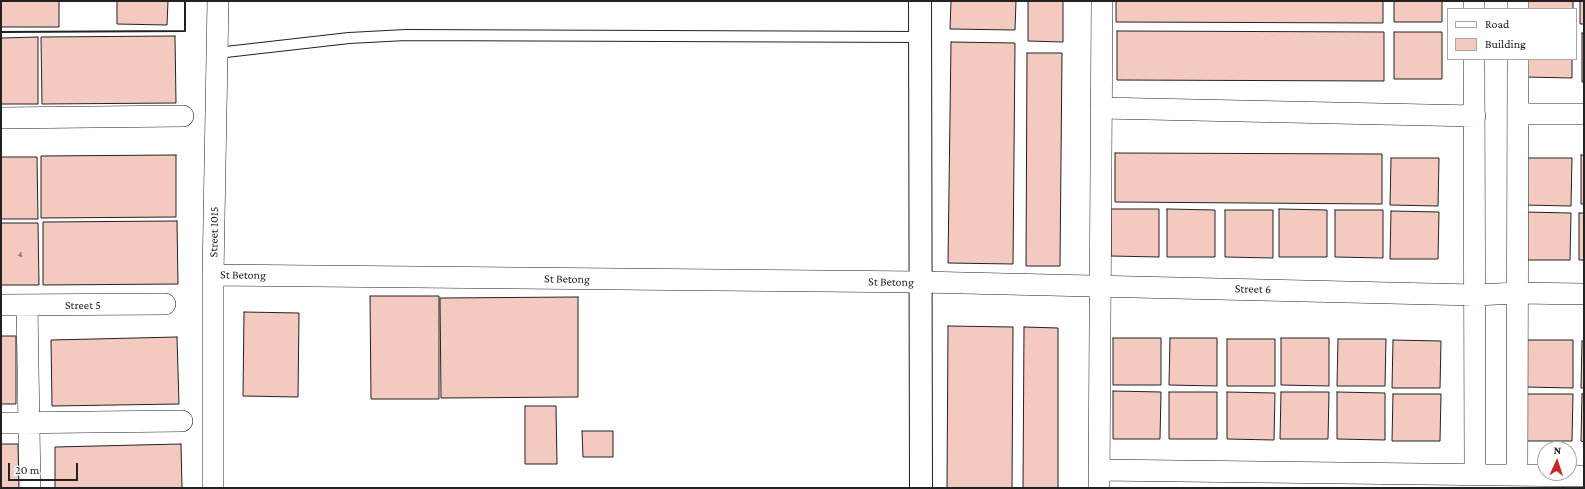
<!DOCTYPE html>
<html>
<head>
<meta charset="utf-8">
<style>
	body { margin:0 }
	#map { position:relative; width:1585px; height:489px; overflow:hidden; background:#fff; font-family:"Crimson Pro",serif }
	canvas { display:block }
	.frame { position:absolute; inset:0; border:2px solid #222; pointer-events:none }
	.legend { position:absolute; left:1447px; top:8px; width:130px; height:52px; box-sizing:border-box; background:#fff; border:1px solid #a7a7a7; margin:0; padding:5px 7px; list-style:none; font-size:12px; color:#222 }
	.legend li { display:flex; align-items:center; gap:8px; height:20px }
	.legend b { width:20px; border:1px solid #a7a7a7 }
	.north { position:absolute; left:1537px; top:441px; width:40px; height:40px; box-sizing:border-box; background:#fff; border:1px solid #a7a7a7; border-radius:50%; rotate:3deg; font-size:11px; font-weight:700; line-height:16px; text-align:center; color:#222 }
	.north::after { content:''; display:block; margin:auto; width:14px; height:18px; background:#c62828; clip-path:polygon(50% 0,100% 100%,50% 72%,0 100%) }
	.scale { position:absolute; left:8px; top:463px; width:70px; height:18px; box-sizing:border-box; border:2px solid #222; border-top:0; padding-left:5px; font-size:12px; line-height:14px; white-space:nowrap; color:#222; -webkit-text-stroke:3px #fff; paint-order:stroke }
</style>
</head>
<body>
<div id="map">
<canvas width="1585" height="489"></canvas>
<div class="frame"></div>
<ul class="legend">
<li><b style="height:5px;background:#fff"></b>Road</li>
<li><b style="height:11px;background:#f3c9c0"></b>Building</li>
</ul>
<div class="north">N</div>
<div class="scale">20 m</div>
</div>
<script>
const context = document.querySelector('canvas').getContext('2d');
context.lineJoin = 'round';
function fillPath(path, color) { context.fillStyle = color; context.fill(path, 'evenodd'); }
const shape = rows => new Path2D(rows.map(r => 'M' + r).join(''));
function trace(path, color, width, dash) { context.strokeStyle = color; context.lineWidth = width; context.lineCap = dash ? 'butt' : 'round'; context.setLineDash(dash || []); context.stroke(path); }
function write(font, color, halo, rows, align = 'center') {
  context.font = font + ' "Crimson Pro",serif'; context.lineWidth = 3; context.setLineDash([]); context.textBaseline = 'middle'; context.strokeStyle = halo; context.fillStyle = color; for (const [text, x, y, turn = 0] of rows) {
    context.save(); context.translate(x, y); context.rotate((+turn || 0) * Math.PI / 180); context.textAlign = isNaN(turn) ? turn : align; if (halo) context.strokeText(text, 0, 0); context.fillText(text, 0, 0); context.restore();
  }
}
const building = shape([
	[1,1,59,1,59,27,1,27,1,1],
	[117,1,168,1,167,25,117,24,117,1],
	[951,1,1016,1,1015,30,950,29,951,1],
	[1028,1,1063,1,1063,42,1028,41,1028,1],
	[1116,1,1383,1,1383,23,1116,22,1116,1],
	[1394,1,1442,1,1442,22,1394,22,1394,1],
	[1525,1,1573,1,1573,9,1525,9,1525,1],
	[1580,1,1584,1,1584,24,1580,24,1580,1],
	[1117,31,1384,32,1384,81,1117,80,1117,31],
	[1394,32,1442,32,1442,79,1394,79,1394,32],
	[1582,33,1584,33,1584,82,1582,82,1582,33],
	[175,36,176,103,42,104,41,37,175,36],
	[38,37,38,104,1,104,1,38,38,37],
	[951,42,1015,43,1013,264,948,263,951,42],
	[1027,53,1062,53,1060,266,1026,266,1027,53],
	[1524,59,1572,59,1572,78,1524,77,1524,59],
	[1115,153,1382,154,1382,204,1115,202,1115,153],
	[176,155,176,217,41,218,41,156,176,155],
	[1581,155,1584,155,1584,204,1581,204,1581,155],
	[1,157,37,157,38,219,1,219,1,157],
	[1391,158,1439,158,1438,206,1390,205,1391,158],
	[1524,158,1572,158,1571,206,1523,205,1524,158],
	[1111,209,1159,209,1159,257,1111,256,1111,209],
	[1167,209,1215,210,1215,257,1167,257,1167,209],
	[1279,209,1327,210,1327,257,1279,257,1279,209],
	[1225,210,1273,210,1273,258,1225,257,1225,210],
	[1335,210,1383,210,1383,258,1335,257,1335,210],
	[1391,211,1439,212,1438,259,1390,259,1391,211],
	[1523,212,1571,213,1570,260,1523,260,1523,212],
	[1579,213,1584,213,1584,260,1579,260,1579,213],
	[177,221,178,284,43,285,43,222,177,221],
	[1,223,38,223,39,285,1,285,1,223],
	[370,296,439,296,439,399,371,399,370,296],
	[578,297,578,397,441,398,440,298,578,297],
	[244,312,299,313,298,397,243,396,244,312],
	[948,326,1013,327,1012,488,947,488,948,326],
	[1024,327,1058,328,1058,488,1023,488,1024,327],
	[1,336,16,336,16,404,1,404,1,336],
	[177,337,179,404,52,406,51,340,177,337],
	[1113,338,1161,338,1161,385,1113,385,1113,338],
	[1170,338,1217,338,1217,386,1169,385,1170,338],
	[1281,338,1329,338,1329,386,1281,385,1281,338],
	[1227,339,1275,339,1275,386,1227,386,1227,339],
	[1338,339,1386,339,1385,386,1337,386,1338,339],
	[1393,340,1441,341,1440,388,1392,388,1393,340],
	[1525,340,1573,340,1573,388,1525,387,1525,340],
	[1582,341,1584,341,1584,388,1581,388,1582,341],
	[1113,391,1161,392,1160,439,1113,439,1113,391],
	[1169,392,1217,392,1217,439,1169,439,1169,392],
	[1227,392,1275,393,1274,440,1227,439,1227,392],
	[1281,392,1329,392,1328,439,1280,439,1281,392],
	[1337,392,1385,393,1385,440,1337,439,1337,392],
	[1393,394,1441,394,1440,441,1392,441,1393,394],
	[1525,394,1573,394,1572,441,1525,441,1525,394],
	[1582,394,1584,394,1584,442,1581,441,1582,394],
	[525,406,556,406,557,464,525,464,525,406],
	[582,431,613,431,613,457,583,457,582,431],
	[1,444,18,444,19,488,1,488,1,444],
	[181,444,182,488,55,488,55,447,181,444]
]);
const lane = shape([
	[217,53,349,38,406,35,920,37]
]);
const street = shape([
	[1474,1,1474,9],
	[1518,9,1518,1],
	[1474,59,1475,473],
	[1101,108,1475,116],
	[1518,114,1584,114],
	[1,118,183,116],
	[213,275,921,282,1475,295,1518,293,1584,294],
	[1,305,165,304],
	[27,305,30,488],
	[1,423,182,421],
	[1099,470,1584,476],
	[1517,474,1518,59],
	[213,488,213,275,218,1],
	[1099,488,1102,1]
]);
const secondary = shape([
	[920,1,921,488]
]);
const wall = shape([
	[1,32,185,31,185,1]
]);
const numberNames = [
	["4",20,254]
];
const streetNames = [
	["Street 1015",214,232,-89],
	["St Betong",243,275,1],
	["St Betong",567,279,1],
	["St Betong",891,282,1],
	["Street 6",1253,289,1],
	["Street 5",83,305]
];
fillPath(building, '#f3c9c0');
trace(building, '#222', 1);
trace(lane, '#222', 12);
trace(street, '#222', 22);
trace(secondary, '#222', 24);
trace(lane, '#fff', 10);
trace(street, '#fff', 21);
trace(secondary, '#fff', 22);
trace(wall, '#222', 2);
write('10px', '#564c4a', null, numberNames);
write('12px', '#222', '#fff', streetNames);
</script>
</body>
</html>
